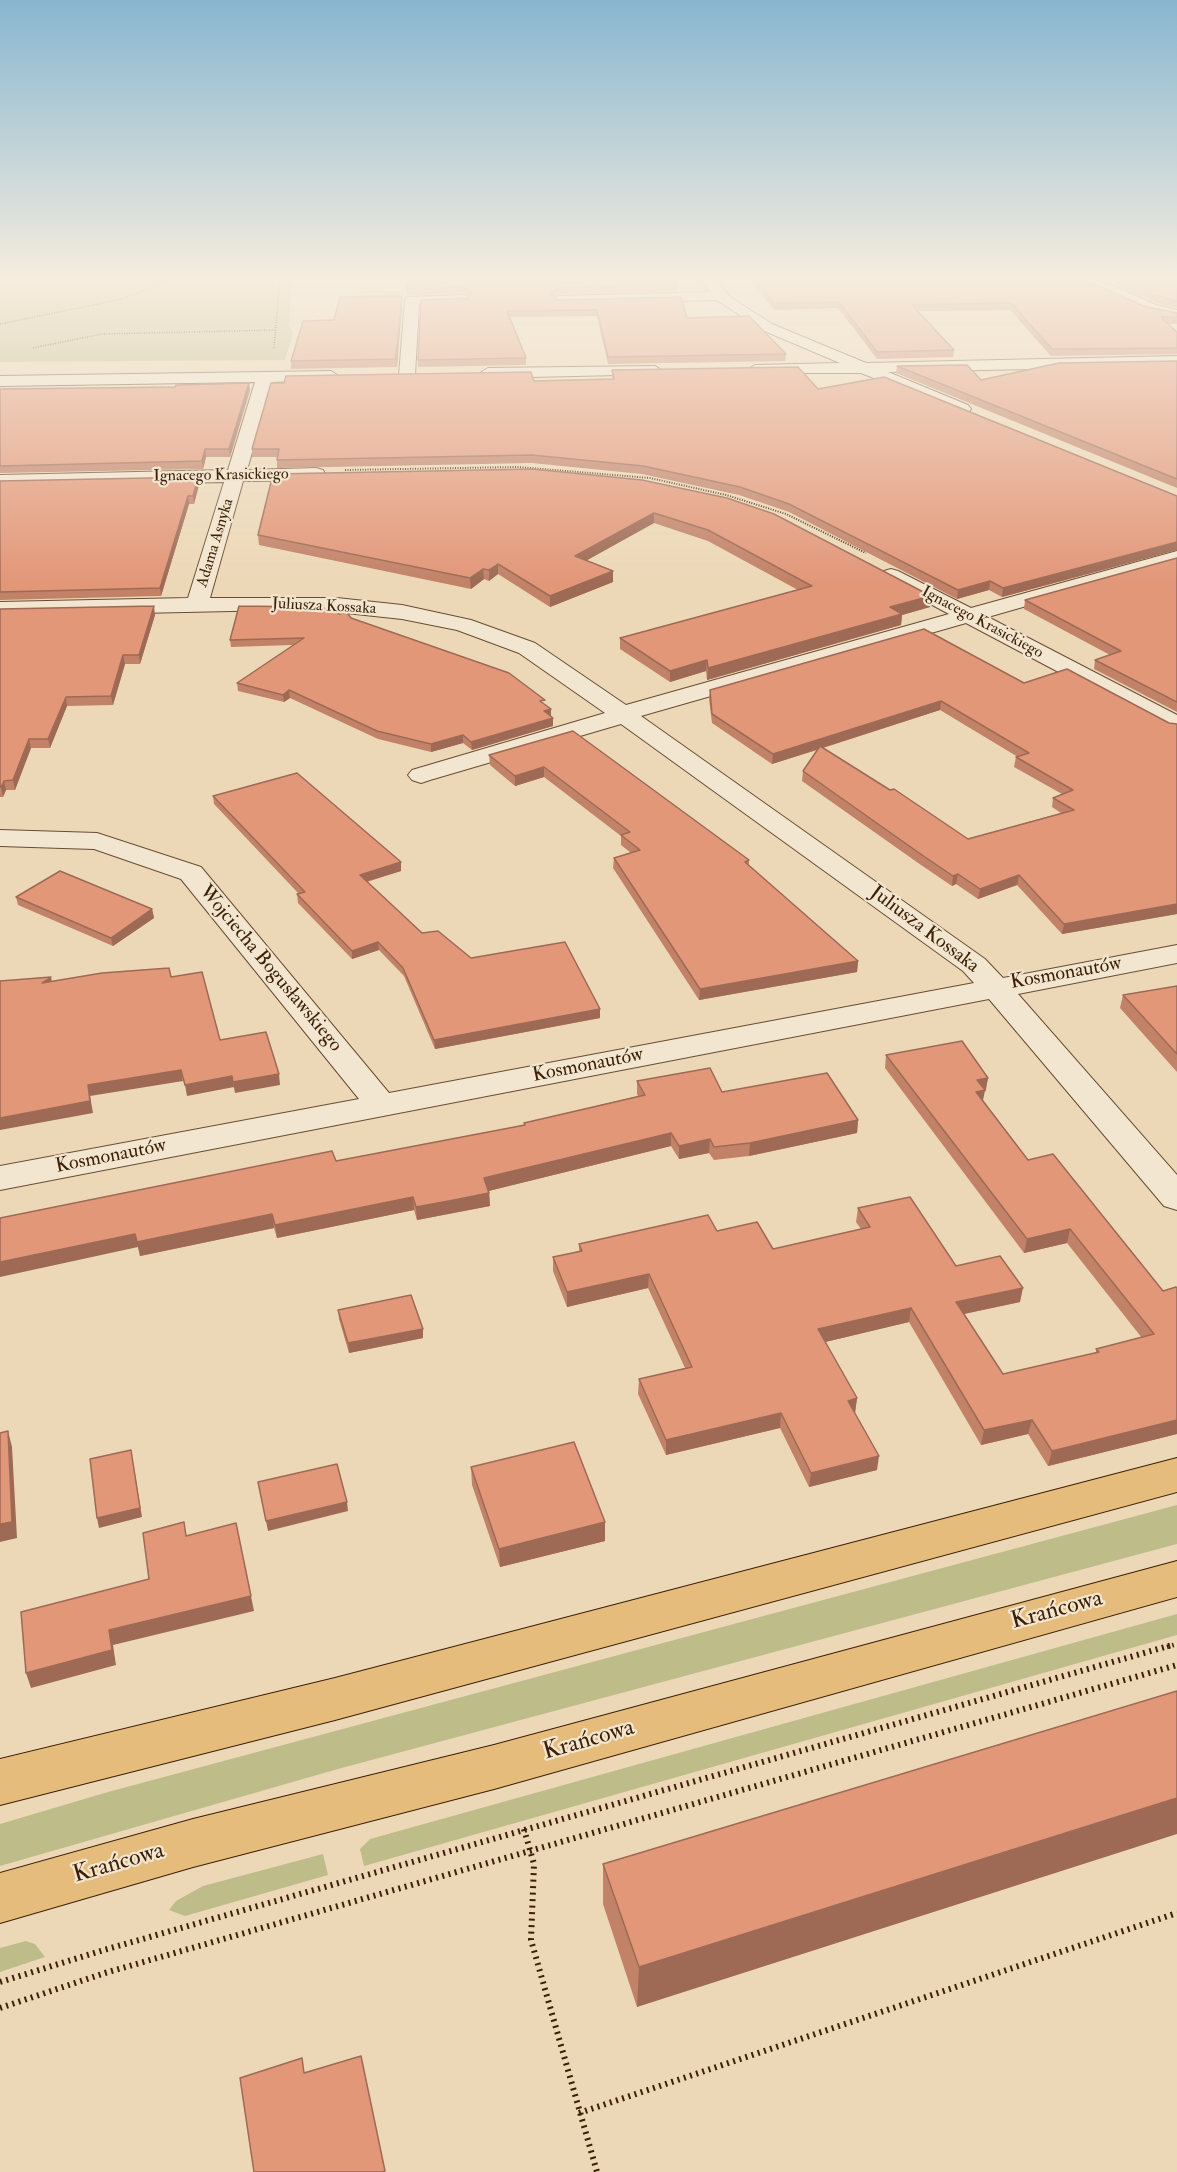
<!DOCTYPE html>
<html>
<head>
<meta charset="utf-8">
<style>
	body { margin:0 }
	canvas { display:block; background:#ecd8b7 }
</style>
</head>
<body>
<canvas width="1177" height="2172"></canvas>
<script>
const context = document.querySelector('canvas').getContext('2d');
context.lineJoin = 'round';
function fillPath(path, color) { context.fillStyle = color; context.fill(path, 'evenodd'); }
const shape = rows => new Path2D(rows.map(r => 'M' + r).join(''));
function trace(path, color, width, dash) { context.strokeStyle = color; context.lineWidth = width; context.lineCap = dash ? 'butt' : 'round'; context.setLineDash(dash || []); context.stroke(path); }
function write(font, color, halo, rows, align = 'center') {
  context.font = font + ' "IM FELL Double Pica",serif'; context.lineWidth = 4.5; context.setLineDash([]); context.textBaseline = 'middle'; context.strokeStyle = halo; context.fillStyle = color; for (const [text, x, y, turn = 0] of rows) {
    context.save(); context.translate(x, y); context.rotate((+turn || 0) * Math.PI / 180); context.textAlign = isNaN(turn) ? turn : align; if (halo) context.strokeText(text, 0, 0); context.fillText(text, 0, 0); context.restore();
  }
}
const green = shape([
	[0,278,297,278,292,279,289,326,293,333,285,360,0,362],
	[1177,1505,1177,1544,338,1769,0,1866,0,1824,108,1792],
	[1177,1614,1177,1635,364,1866,360,1849,370,1839],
	[323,1854,328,1875,185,1916,169,1910,176,1901,203,1886],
	[26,1941,35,1944,45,1957,0,1972,0,1948]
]);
const pathFar3 = shape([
	[0,324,122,299,174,278],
	[33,348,102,334,276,330],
	[274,348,280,278]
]);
const pathFar2 = shape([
	[345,470,518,467,650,478,726,495,786,514,866,553]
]);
const pathFar1 = shape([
	[1167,1647,1177,1644]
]);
const path = shape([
	[524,1829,534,1864,531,1940,597,2172],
	[0,1982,104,1950,1172,1645],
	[0,2008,105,1973,1177,1665],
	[579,2113,1177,1913]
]);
const minor = shape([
	[698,278,713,278,730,297,772,324,866,363,1177,356,1177,366,888,372,968,405,971,409,968,413,962,414,861,373,749,373,747,370,755,365,840,363,762,330,717,300,558,304,551,300,558,296,710,292,698,278],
	[1076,278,1095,278,1156,305,1177,310,1177,318,1146,311,1078,281,1076,278],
	[463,295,468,296,470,299,468,302,419,304,415,375,413,378,401,378,399,375,405,300,407,297,463,295],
	[655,366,663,371,661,374,488,378,480,373,488,368,655,366],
	[331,371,339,376,337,379,272,382,247,470,316,468,323,470,325,474,323,478,316,480,243,481,210,598,337,598,402,605,471,620,535,643,626,705,949,614,884,579,880,575,884,571,891,569,898,571,971,608,1177,551,1177,563,988,617,1177,715,1177,732,1168,730,966,623,641,716,985,959,1003,978,1177,945,1177,963,1018,994,1177,1175,1177,1210,1164,1206,989,999,0,1190,0,1166,359,1099,181,879,94,849,0,846,0,830,97,833,201,867,389,1093,974,983,963,971,621,724,430,780,421,783,412,780,408,775,412,770,605,713,519,653,457,630,402,619,337,612,278,610,0,616,0,602,188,598,224,482,0,487,0,475,228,470,255,382,0,386,0,376,331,371]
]);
const major = shape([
	[1177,1458,1177,1492,335,1720,0,1805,0,1759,335,1678,1177,1458],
	[1177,1561,1177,1597,494,1789,193,1867,0,1923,0,1873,193,1819,494,1745,1177,1561]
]);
const wall = shape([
	[409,278,678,285,678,291,558,294,552,297,558,300,687,318,786,354,785,361,608,364,597,316,510,317,526,358,526,365,418,367,418,360,469,296,463,293,407,295,407,289],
	[749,278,1036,278,1038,280,1177,313,1177,324,1168,324,1177,332,1177,354,1051,356,1010,310,918,311,954,350,953,357,877,359,838,308,774,310],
	[1177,278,1177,308,1157,303,1116,285,1117,279],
	[402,296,402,304,397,367,291,369,291,361,334,320],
	[1177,361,1177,488,896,373,897,366,981,380],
	[612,370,818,389,1177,496,1177,550,1002,597,989,590,957,599,789,512,739,495,642,474,532,463,277,468,277,460,278,457,252,457,252,449,534,381,612,379],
	[0,389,250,390,230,457,206,457,203,469,0,473],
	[532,469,930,607,902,615,901,625,707,680,706,671,670,682,620,649,620,638,798,590,708,541,654,523,586,560,613,571,613,582,550,607,498,574,489,581,484,579,471,589,259,545,258,535],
	[198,477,199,485,194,504,189,504,161,596,0,600,0,481],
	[1177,558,1177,712,1094,669,1095,660,1110,655,1024,609,1025,600],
	[0,609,155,615,140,664,125,664,113,705,67,706,50,748,31,748,15,790,6,790,3,797,0,797],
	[351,618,545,705,551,709,551,717,553,718,553,726,472,750,463,743,431,752,378,739,290,698,284,702,238,691,237,683,293,645,231,647,230,640],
	[1024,683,1169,723,1177,724,1177,914,1062,934,1017,885,978,899,956,884,952,886,921,865,802,781,803,771,817,750,772,764,712,723,709,699,710,690],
	[940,710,1018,757,1016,757,1014,767,1062,794,1053,798,1052,807,1061,813,968,839,823,748],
	[573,731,749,860,749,865,858,961,857,972,699,1000,613,868,614,858,631,853,621,845,621,836,544,777,515,786,490,765,489,755],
	[213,796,401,862,401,871,367,882,422,933,471,958,600,1009,600,1018,435,1049,404,976,379,950,352,959,298,903,297,894,299,894,214,804],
	[16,897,152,909,154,918,113,946,18,905],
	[1177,986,1177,1072,1120,1008,1123,995],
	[886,1055,988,1078,986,1091,984,1091,983,1100,1028,1160,1163,1291,1177,1434,1048,1466,1028,1434,981,1445,909,1322,825,1342,857,1398,855,1413,877,1470,809,1487,780,1428,666,1455,638,1394,639,1379,685,1368,648,1288,567,1307,553,1271,553,1257,579,1251,579,1244,717,1231,773,1249,861,1229,856,1222,858,1208,956,1266,1020,1302,964,1314,1003,1374,1096,1353,1096,1349,1142,1338,1067,1243,1024,1253,885,1068],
	[637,1081,722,1092,858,1120,857,1133,749,1156,714,1160,709,1153,679,1159,671,1146,489,1191,490,1206,417,1220,414,1210,277,1238,274,1228,140,1256,138,1247,336,1161,524,1125,524,1123,638,1096,637,1094],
	[338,1310,423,1338,349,1353,339,1319],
	[471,1467,605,1522,605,1541,500,1567,472,1485],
	[1177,1691,637,2007,603,1904,603,1864]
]);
const shadedWall = shape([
	[558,288,558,294,550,298,550,292],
	[402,296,402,304,397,367,396,359],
	[249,383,250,390,230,457,229,449],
	[205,449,206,457,203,469,202,461],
	[198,477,199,485,194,504,193,496],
	[188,496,189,504,161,596,160,588],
	[654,513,654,523,575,567,575,556],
	[1177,542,1177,550,1002,597,1003,588],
	[498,564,498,574,489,581,489,570],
	[483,569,484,579,471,589,470,578],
	[613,571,613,582,550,607,550,596],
	[990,581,989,590,957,599,958,590],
	[931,596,930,607,902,615,901,625,707,680,708,668,890,607],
	[154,606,155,615,140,664,139,655],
	[123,655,125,664,113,705,111,696],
	[707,660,706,671,670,682,670,671],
	[289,690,290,698,284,702,283,695],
	[66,697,67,706,50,748,48,739],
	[941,701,940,710,772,764,773,754],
	[551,709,551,717,544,711],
	[553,718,553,726,472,750,471,742],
	[463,735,463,743,431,752,431,744],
	[29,739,31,748,15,790,13,780],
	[544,767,544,777,515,786,515,776],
	[4,781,6,790,3,797,1,787],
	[401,862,401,871,361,883,360,875],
	[958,874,956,884,952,886,953,876],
	[1019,875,1017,885,978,899,980,889],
	[1177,904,1177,914,1062,934,1064,924],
	[152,909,154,918,113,946,111,938],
	[378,942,379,950,352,959,352,951],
	[858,961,857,972,699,1000,700,989],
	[51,977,53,988,42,983],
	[600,1009,600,1018,435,1049,434,1040],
	[181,1070,183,1081,90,1096,93,1113,0,1130,0,1118,88,1085],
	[279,1074,280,1085,235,1093,233,1082],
	[232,1076,234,1087,187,1096,185,1085],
	[988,1078,982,1104,974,1105,977,1080],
	[858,1120,857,1133,749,1156,750,1143],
	[671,1133,671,1146,484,1192,484,1178],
	[710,1139,709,1153,679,1159,679,1146],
	[489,1193,490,1206,417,1220,416,1207],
	[413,1197,414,1210,277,1238,275,1225],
	[272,1214,274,1228,140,1256,138,1247,0,1277,0,1262,135,1234],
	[1070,1229,1067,1243,1024,1253,1027,1239],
	[649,1274,648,1288,567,1307,567,1292],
	[1023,1288,1020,1302,954,1316,956,1302],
	[911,1308,909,1322,817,1344,818,1329],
	[423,1329,423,1338,349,1353,348,1343],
	[857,1398,855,1413,846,1415,848,1401],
	[781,1413,780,1428,666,1455,666,1440],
	[1032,1420,1028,1434,981,1445,984,1430],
	[1177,1420,1177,1434,1048,1466,1052,1451],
	[8,1431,12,1447,17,1538,0,1542,0,1524],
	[131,1450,142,1517,99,1528,97,1518],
	[879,1456,877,1470,809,1487,811,1473],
	[347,1502,348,1511,268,1531,266,1521],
	[605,1522,605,1541,500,1567,499,1549],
	[251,1596,254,1611,113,1645,116,1665,31,1688,26,1673,109,1630],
	[1177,1798,1177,1834,637,2007,639,1967]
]);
const building = shape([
	[409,278,676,278,678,285,558,288,550,292,550,296,558,300,681,297,687,318,749,316,786,354,608,357,597,310,507,311,526,358,418,360,421,300,468,298,472,292,463,287,407,289,409,278],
	[754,278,1036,278,1038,280,1083,279,1146,307,1177,313,1177,317,1161,317,1177,332,1177,348,1052,349,1011,303,912,305,954,350,877,352,839,302,774,303,754,278],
	[1177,278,1177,301,1158,296,1117,279,1177,278],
	[402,296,396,359,291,361,303,321,334,320,340,297,402,296],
	[1177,361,1177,479,897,366,967,365,981,380,1059,363,1177,361],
	[798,367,818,389,884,377,1177,496,1177,542,1003,588,990,581,958,590,789,504,740,487,643,466,532,455,277,460,279,449,252,449,271,383,284,383,286,376,531,372,534,381,614,379,612,370,798,367],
	[249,383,229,449,205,449,202,461,0,466,0,389,175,387,176,385,249,383],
	[532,469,642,480,727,498,774,514,931,596,890,607,902,614,708,668,707,660,670,671,620,638,812,586,708,530,654,513,575,556,613,571,550,596,498,564,489,570,483,569,470,578,258,535,273,474,532,469],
	[198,477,193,496,188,496,160,588,0,592,0,481,198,477],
	[1177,558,1177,702,1095,660,1121,651,1025,600,1177,558],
	[154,606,139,655,123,655,111,696,66,697,48,739,29,739,13,780,4,781,1,787,0,787,0,609,154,606],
	[239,606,320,607,340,614,345,610,351,618,509,673,545,700,540,701,551,709,544,711,553,718,471,742,463,735,431,744,377,731,289,690,283,695,237,683,304,638,230,640,239,606],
	[924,629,1024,683,1067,669,1169,723,1177,724,1177,904,1064,924,1019,875,980,889,958,874,953,876,922,855,803,771,820,746,890,790,894,789,968,839,1074,810,1053,798,1073,790,1016,757,1029,753,941,701,773,754,712,714,710,690,924,629],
	[573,731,749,860,745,862,858,961,700,989,614,858,640,850,621,835,630,832,544,767,515,776,489,755,573,731],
	[297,773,401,862,360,875,422,933,438,931,471,958,565,942,600,1009,434,1040,403,968,378,942,352,951,297,894,305,892,213,796,297,773],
	[60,871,152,909,111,938,16,897,60,871],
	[169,968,171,977,202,972,220,1040,266,1032,279,1074,233,1082,232,1076,185,1085,181,1070,88,1085,90,1101,0,1118,0,981,51,977,42,983,102,973,169,968],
	[1177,986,1177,1054,1123,995,1177,986],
	[962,1041,988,1078,977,1080,985,1090,976,1092,1028,1160,1053,1154,1163,1291,1176,1287,1177,1288,1177,1420,1052,1451,1032,1420,984,1430,911,1308,818,1329,857,1398,848,1401,879,1456,811,1473,781,1413,666,1440,639,1379,692,1367,649,1274,567,1292,553,1257,582,1251,579,1244,708,1215,717,1231,757,1222,773,1249,870,1227,858,1208,910,1197,956,1266,1000,1256,1023,1288,956,1302,1003,1374,1099,1352,1096,1349,1154,1334,1070,1229,1027,1239,886,1055,962,1041],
	[710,1068,722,1092,827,1073,858,1120,750,1143,714,1147,710,1139,679,1146,671,1133,484,1178,489,1193,454,1200,416,1207,413,1197,275,1225,272,1214,137,1242,135,1234,0,1262,0,1218,332,1151,336,1161,525,1125,524,1123,645,1095,637,1081,710,1068],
	[411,1295,423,1329,348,1343,338,1310,411,1295],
	[8,1431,12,1522,0,1524,0,1433,8,1431],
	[574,1442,605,1522,499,1549,471,1467,574,1442],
	[131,1450,140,1508,97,1518,90,1459,131,1450],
	[337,1464,347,1502,266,1521,258,1482,337,1464],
	[184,1522,186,1536,236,1523,251,1596,109,1630,112,1650,26,1673,21,1612,149,1579,143,1533,184,1522],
	[1177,1691,1177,1798,639,1967,603,1864,1177,1691],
	[361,2056,385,2171,382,2172,254,2172,240,2078,302,2058,304,2073,361,2056]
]);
const farStreetnames = [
	["Ignacego Krasickiego",221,476,-1],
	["Adama Asnyka",216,543,-73],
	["Juliusza Kossaka",324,607,3],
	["Ignacego Krasickiego",982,623,28]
];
const streetNames = [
	["Juliusza Kossaka",924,930,37],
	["Wojciecha Bogusławskiego",270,969,50],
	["Kosmonautów",1066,974,-10],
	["Kosmonautów",588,1066,-11],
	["Kosmonautów",111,1157,-11]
];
const nearStreetnames = [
	["Krańcowa",1057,1611,-15],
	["Krańcowa",589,1741,-16],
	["Krańcowa",119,1864,-16]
];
fillPath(green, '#bebd8a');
trace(minor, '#684d32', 2);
trace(major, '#3c1f06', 2);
trace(pathFar3, '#3c1f06', 1.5, [1, 1.5]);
trace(pathFar2, '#3c1f06', 2, [1, 1.5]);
trace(pathFar1, '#3c1f06', 4.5, [1.5, 4]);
trace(path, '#3c1f06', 6, [2, 4.5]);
fillPath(minor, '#f3e6d0');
fillPath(major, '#e6bc7c');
fillPath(wall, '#c28268');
fillPath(shadedWall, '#9e6a55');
fillPath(building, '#e29779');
trace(building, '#9e6a55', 1.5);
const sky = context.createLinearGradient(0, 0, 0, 582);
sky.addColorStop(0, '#88b6cf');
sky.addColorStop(0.48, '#f6eddf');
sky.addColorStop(1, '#f6eddf00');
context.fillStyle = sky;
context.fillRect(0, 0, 1177, 582);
write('16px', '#3c1f06', '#f3e6d0', farStreetnames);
write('20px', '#3c1f06', '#f3e6d0', streetNames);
write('24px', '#3c1f06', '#f3e6d0', nearStreetnames);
</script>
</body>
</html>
